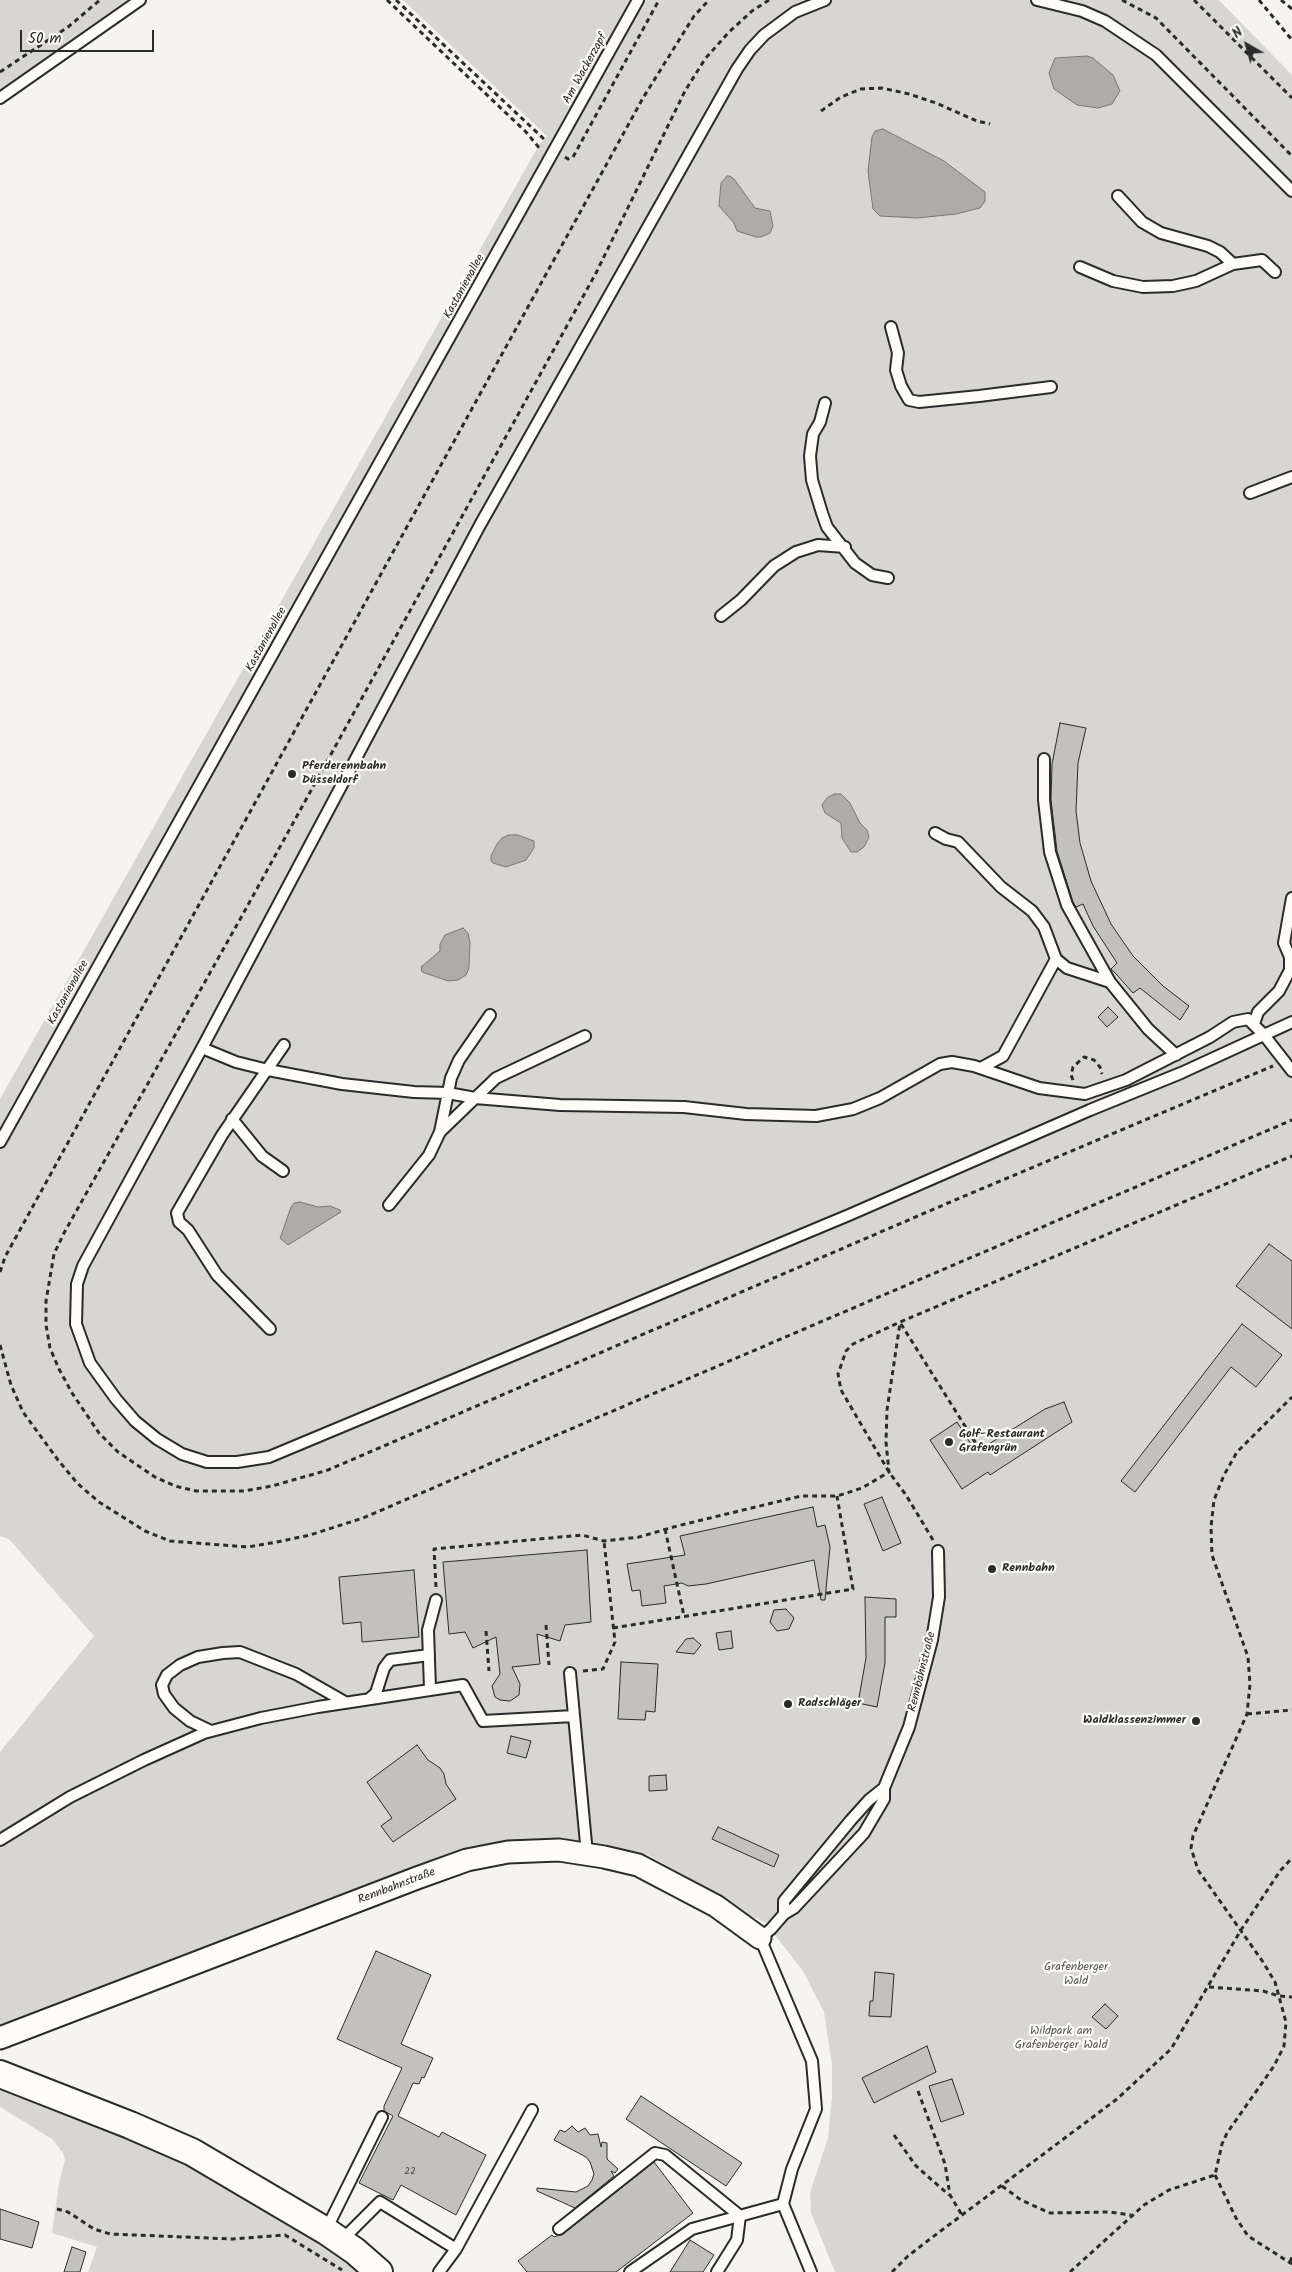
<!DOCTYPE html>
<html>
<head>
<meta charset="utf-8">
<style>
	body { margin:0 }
	#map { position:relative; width:1292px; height:2272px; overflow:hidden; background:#f5f4ef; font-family:Kalam,sans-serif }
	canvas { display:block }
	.north { position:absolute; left:1222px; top:20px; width:50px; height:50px; -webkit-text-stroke:4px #fdfcf7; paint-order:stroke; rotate:322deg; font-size:14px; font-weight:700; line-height:20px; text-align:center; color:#2b2b2b }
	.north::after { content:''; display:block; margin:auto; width:18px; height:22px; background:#2b2b2b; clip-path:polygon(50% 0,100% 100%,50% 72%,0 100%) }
	.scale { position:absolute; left:20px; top:30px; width:134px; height:22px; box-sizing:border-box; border:2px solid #2b2b2b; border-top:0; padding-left:6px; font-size:15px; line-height:18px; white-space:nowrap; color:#2b2b2b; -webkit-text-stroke:4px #fdfcf7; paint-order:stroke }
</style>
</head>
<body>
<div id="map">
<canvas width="1292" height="2272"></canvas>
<div class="north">N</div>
<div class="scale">50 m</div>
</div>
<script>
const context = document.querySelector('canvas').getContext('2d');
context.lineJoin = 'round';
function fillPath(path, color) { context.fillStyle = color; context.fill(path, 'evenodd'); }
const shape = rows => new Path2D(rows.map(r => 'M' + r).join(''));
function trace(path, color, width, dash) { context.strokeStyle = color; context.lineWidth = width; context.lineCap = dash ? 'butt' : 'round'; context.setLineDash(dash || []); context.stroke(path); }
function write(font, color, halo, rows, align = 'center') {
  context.font = font + ' Kalam,sans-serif'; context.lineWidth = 4.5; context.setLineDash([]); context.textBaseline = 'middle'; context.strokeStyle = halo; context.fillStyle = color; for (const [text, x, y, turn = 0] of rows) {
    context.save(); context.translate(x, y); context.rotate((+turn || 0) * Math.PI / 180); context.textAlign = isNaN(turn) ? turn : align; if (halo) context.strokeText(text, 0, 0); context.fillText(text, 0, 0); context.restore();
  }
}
const green = shape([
	[0,0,133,0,0,92],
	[403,0,1219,0,1292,75,1292,2272,835,2272,811,2213,810,2193,828,2138,832,2098,832,2065,824,2012,803,1971,765,1922,746,1914,702,1885,648,1855,592,1843,523,1840,477,1848,0,2025,0,1752,94,1636,9,1539,0,1536,0,1099,539,145,547,136],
	[0,2087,159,2147,293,2221,364,2272,88,2272,97,2247,52,2233,59,2183,65,2160,63,2153,52,2139,0,2107]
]);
const water = shape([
	[1087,56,1093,58,1113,75,1120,91,1112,104,1098,108,1077,105,1054,89,1049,73,1055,58,1087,56],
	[883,129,944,161,985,192,985,201,980,208,956,214,917,218,880,216,873,209,868,171,872,137,875,131,883,129],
	[727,176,730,176,734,179,755,208,770,211,773,226,770,233,761,237,756,237,737,231,734,223,719,206,721,183,727,176],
	[834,794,841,794,850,803,860,823,867,830,869,837,864,847,857,852,851,852,842,838,841,823,825,813,822,805,827,798,834,794],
	[509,835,518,835,534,841,534,848,526,860,506,867,493,863,491,861,491,856,497,844,502,838,509,835],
	[463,928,468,933,470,942,469,968,466,975,458,980,448,981,422,972,421,967,440,951,440,944,445,935,463,928],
	[300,1202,318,1207,330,1206,340,1210,341,1212,288,1245,280,1238,282,1233,291,1207,294,1203,300,1202]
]);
const building = shape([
	[1060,723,1086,728,1078,763,1076,811,1080,843,1091,881,1111,924,1133,956,1163,986,1189,1006,1180,1020,1140,988,1133,993,1117,975,1111,969,1117,963,1093,926,1083,904,1076,907,1073,902,1057,851,1051,800,1052,764,1060,723],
	[1108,1007,1118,1017,1107,1027,1098,1017,1108,1007],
	[1269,1244,1292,1261,1292,1329,1236,1286,1269,1244],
	[1242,1324,1282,1355,1256,1387,1231,1367,1135,1492,1121,1481,1242,1324],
	[1064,1402,1072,1422,990,1475,988,1472,962,1489,930,1440,957,1422,976,1452,1045,1409,1064,1402],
	[882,1497,901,1543,883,1551,864,1504,882,1497],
	[813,1507,817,1527,825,1525,830,1547,825,1600,821,1600,814,1560,706,1584,688,1586,682,1583,664,1586,666,1603,642,1606,640,1590,632,1591,627,1564,685,1555,680,1536,813,1507],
	[587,1550,591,1622,565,1625,560,1641,537,1634,540,1664,512,1667,520,1684,519,1695,510,1701,500,1700,495,1697,492,1686,500,1674,496,1637,473,1648,465,1632,449,1634,443,1562,587,1550],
	[414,1570,419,1637,362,1642,361,1622,343,1624,339,1577,414,1570],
	[865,1597,896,1599,896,1617,885,1617,885,1663,877,1707,858,1703,866,1658,865,1597],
	[786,1609,794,1618,789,1629,777,1631,770,1622,774,1610,786,1609],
	[731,1631,733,1648,719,1650,716,1633,731,1631],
	[693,1638,701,1645,694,1654,676,1652,686,1639,693,1638],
	[621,1662,658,1664,655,1712,646,1711,645,1720,618,1719,621,1662],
	[511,1736,531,1741,526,1758,507,1753,511,1736],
	[417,1745,428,1760,440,1768,444,1774,446,1784,456,1799,393,1842,381,1826,392,1818,367,1782,417,1745],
	[666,1775,667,1790,649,1791,649,1776,666,1775],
	[718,1827,779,1855,774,1867,712,1839,718,1827],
	[376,1951,431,1975,401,2044,433,2058,424,2078,422,2077,419,2084,413,2083,398,2116,439,2137,442,2132,486,2155,456,2215,401,2185,393,2200,359,2183,393,2116,384,2111,384,2106,402,2068,337,2039,376,1951],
	[875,1972,894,1974,891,2017,869,2016,870,2001,873,2001,875,1972],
	[1105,2004,1118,2016,1106,2029,1092,2017,1105,2004],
	[927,2046,936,2072,874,2103,862,2078,927,2046],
	[952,2079,964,2114,941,2122,929,2086,952,2079],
	[641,2096,742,2163,726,2186,626,2119,641,2096],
	[572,2126,578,2132,585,2128,590,2135,598,2134,601,2147,602,2142,607,2143,607,2159,618,2169,615,2173,611,2171,614,2176,575,2208,537,2191,537,2188,576,2192,588,2186,592,2180,594,2174,590,2162,586,2157,554,2140,560,2130,565,2132,572,2126],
	[654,2162,693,2213,616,2272,527,2272,518,2261,552,2235,554,2237,563,2234,654,2162],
	[0,2209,39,2222,32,2248,0,2239,0,2209],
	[690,2240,714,2255,703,2272,670,2272,690,2240],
	[72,2247,86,2252,80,2272,64,2272,72,2247]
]);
const path = shape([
	[387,0,526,132,541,150],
	[396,0,545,140],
	[769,0,752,11,728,33,705,59,685,91,596,273,243,914,64,1233,54,1254,46,1301,46,1325,50,1348,59,1369,72,1393,99,1433,118,1452,155,1477,175,1486,196,1491,244,1491,272,1486,328,1470,948,1203,1273,1066],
	[1122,0,1156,18,1292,156],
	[1194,0,1292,98],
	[1259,0,1292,40],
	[1281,0,1292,9],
	[0,72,68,27,100,0],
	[821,111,841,97,861,89,882,88,909,94,936,103,977,121,990,124],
	[565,157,568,159,573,157,659,0],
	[1073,1080,1071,1075,1073,1067,1084,1057,1094,1060,1100,1067,1102,1074],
	[0,1272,5,1257,643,98,694,16,709,0],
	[901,1324,980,1450],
	[0,1345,11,1385,23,1412,58,1460,78,1484,99,1502,145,1531,170,1541,248,1547,277,1542,310,1535,363,1518,1292,1120],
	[665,1529,684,1616],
	[933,1540,906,1495,889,1472,841,1390,838,1374,846,1351,853,1344,900,1322,1292,1156],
	[436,1587,434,1549,582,1535,604,1541,639,1537,677,1526,801,1496,837,1496,862,1488,889,1472,886,1442,887,1410,900,1323],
	[546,1625,549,1665],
	[613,1628,853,1589,837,1496],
	[486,1631,489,1671],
	[583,1671,603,1669,615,1642,604,1541],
	[1247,1714,1292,1710],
	[1209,1987,1263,1991,1279,1996,1292,1997],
	[918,2091,945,2164,950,2195,962,2215],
	[894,2135,916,2166,949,2195],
	[1215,2175,1236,2218,1248,2236,1292,2264],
	[1002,2186,1021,2200,1050,2213,1109,2212,1131,2215],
	[57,2209,68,2212,94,2229,110,2234,233,2239,285,2235,342,2270],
	[1290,2262,1292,2257],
	[892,2272,908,2256,930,2239,1117,2099,1171,2049,1241,1930,1280,1871,1292,1858],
	[1070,2272,1144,2205,1169,2190,1215,2175,1222,2144,1227,2133,1274,2066,1284,2046,1286,2022,1275,1982,1263,1962,1198,1870,1191,1848,1193,1836,1247,1714,1250,1684,1248,1657,1212,1555,1211,1527,1214,1500,1224,1475,1237,1452,1292,1397]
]);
const service = shape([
	[825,0,795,12,764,35,750,50,737,69,480,525,202,1048,83,1266,77,1284,76,1324,90,1363,116,1399,135,1421,157,1439,182,1454,207,1462,237,1462,269,1457,849,1215,1090,1110,1181,1073,1292,1022],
	[1037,0,1082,11,1105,21,1156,55,1292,191],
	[0,98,140,0],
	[1118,196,1142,222,1161,233,1208,246,1220,252,1233,264],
	[1080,267,1113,281,1143,287,1173,286,1196,281,1233,264,1262,260,1275,272],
	[891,327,898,353,896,370,901,386,909,400,919,402,979,396,1051,387],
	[825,403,820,422,813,434,810,456,812,480,822,513,827,527,855,563,872,575,888,578],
	[1250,493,1292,477],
	[721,616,741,600,774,566,796,552,818,545,845,547],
	[1044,759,1044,800,1050,852,1067,905,1110,982,1148,1029,1176,1055],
	[935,833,946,839,958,842,1001,887,1032,911,1044,927,1056,959,1067,968,1110,982],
	[490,1015,459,1060,451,1078,440,1132,496,1078,585,1036],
	[1254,1024,1258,1012,1279,991,1290,970,1290,957,1284,943,1292,898],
	[202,1048,236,1062,268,1070,342,1084,414,1092,448,1093,475,1098,560,1105,684,1107,746,1114,816,1116,853,1109,880,1098,940,1064,952,1062,974,1066,1039,1088,1085,1094,1126,1080,1210,1037,1233,1022,1248,1019,1264,1035,1292,1071],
	[981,1068,1003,1056,1056,959],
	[232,1119,262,1156,283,1171],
	[0,1142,638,0],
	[389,1205,429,1155,440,1132],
	[270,1329,217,1275,188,1230,179,1222,177,1213,222,1135,284,1045],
	[570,1673,587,1854],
	[430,1689,428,1630,436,1600],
	[369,1699,376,1693,384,1668,390,1660,429,1655],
	[211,1731,190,1721,174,1708,164,1694,162,1685,167,1675,180,1665,198,1657,223,1653,240,1652,296,1674,345,1702],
	[0,1840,70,1797,144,1760,204,1733,261,1718,318,1707,463,1685,483,1721,574,1716],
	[784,1914,784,1901,851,1820,869,1800,884,1788],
	[783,2204,792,2169,816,2109,812,2061,760,1938,771,1929,784,1914,794,1908,864,1833,884,1799,884,1788,909,1727,932,1640,939,1597,938,1551],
	[559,2229,655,2153,665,2155,740,2216,737,2240,717,2272],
	[326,2230,382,2117],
	[342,2240,380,2202,456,2249],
	[439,2272,456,2249,532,2110],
	[630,2272,692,2229,783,2204,811,2272]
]);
const minor = shape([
	[0,2038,417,1878,467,1860,508,1852,559,1850,604,1857,638,1865,716,1906,760,1938]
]);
const tertiary = shape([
	[0,2074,130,2125,192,2152,326,2231,355,2251,379,2272]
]);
const markers = [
	[292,774,5,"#2b2b2b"],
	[949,1442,5,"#2b2b2b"],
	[992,1569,5,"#2b2b2b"],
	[788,1704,5,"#2b2b2b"],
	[1196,1721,5,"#2b2b2b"]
];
const numberNames = [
	["22",410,2172]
];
const streetNames = [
	["Am Wackerzapf",586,69,-61],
	["Kastanienallee",465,287,-61],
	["Kastanienallee",267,640,-61],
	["Kastanienallee",69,993,-61],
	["Rennbahnstraße",923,1672,-76],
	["Rennbahnstraße",397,1887,-21]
];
const poiNames = [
	["Pferderennbahn",302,767],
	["Düsseldorf",302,781],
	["Golf-Restaurant",959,1435],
	["Grafengrün",959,1449],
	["Rennbahn",1002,1569],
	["Radschläger",798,1704],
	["Waldklassenzimmer",1186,1721,"right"]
];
const parkNames = [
	["Grafenberger",1076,1968],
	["Wald",1076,1982],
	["Wildpark am",1061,2032],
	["Grafenberger Wald",1061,2046]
];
fillPath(green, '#d7d6d2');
fillPath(water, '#adaca9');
trace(water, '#797877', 1);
fillPath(building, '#c2c1be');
trace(building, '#2b2b2b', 1);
trace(service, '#2b2b2b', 14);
trace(minor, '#2b2b2b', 25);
trace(tertiary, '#2b2b2b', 30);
trace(path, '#2b2b2b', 3, [5, 4]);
trace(service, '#fdfcf7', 10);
trace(minor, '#fdfcf7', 21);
trace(tertiary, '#fdfcf7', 26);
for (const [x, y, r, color] of markers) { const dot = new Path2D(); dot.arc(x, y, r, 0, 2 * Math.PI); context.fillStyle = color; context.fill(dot); trace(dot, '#fdfcf7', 2); }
write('10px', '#515050', null, numberNames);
write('12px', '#2b2b2b', '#fdfcf7', streetNames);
write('bold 12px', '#2b2b2b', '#fdfcf7', poiNames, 'left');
write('12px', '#565655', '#fdfcf7', parkNames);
</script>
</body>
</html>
